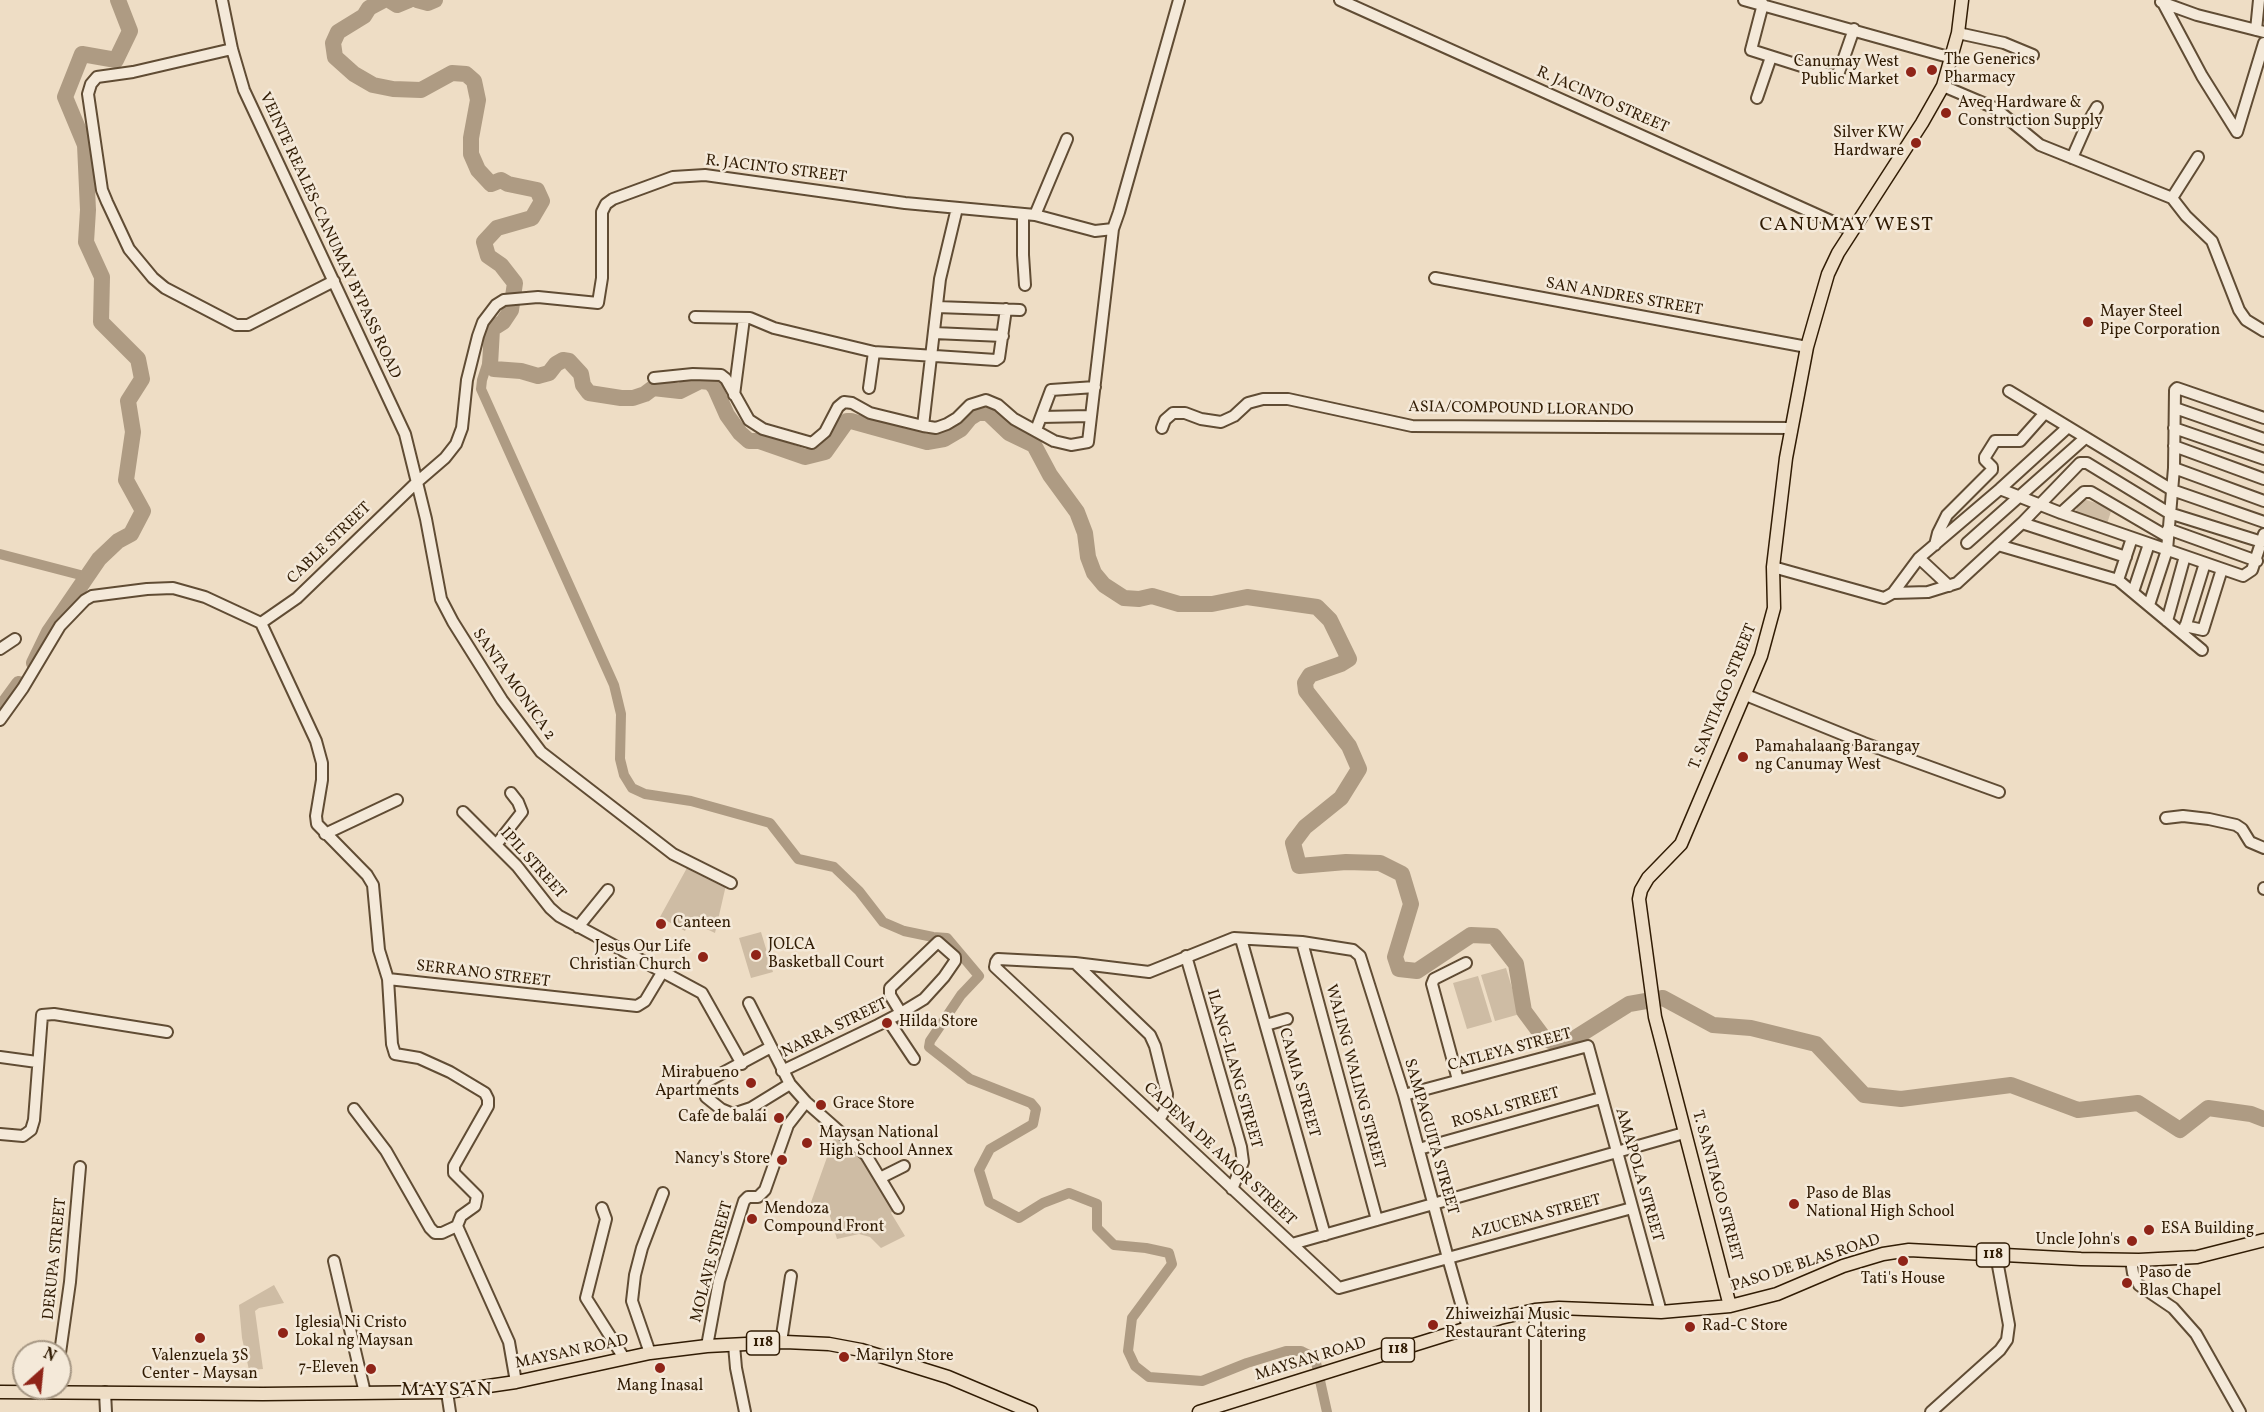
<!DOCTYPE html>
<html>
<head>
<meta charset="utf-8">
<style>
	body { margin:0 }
	#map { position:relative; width:2264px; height:1412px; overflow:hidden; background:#eeddc5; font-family:Vollkorn,serif }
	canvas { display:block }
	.north { position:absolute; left:12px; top:1340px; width:60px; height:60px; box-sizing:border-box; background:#f4e9d9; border:2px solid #a69784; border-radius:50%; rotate:27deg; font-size:16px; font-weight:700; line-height:24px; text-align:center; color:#311c04 }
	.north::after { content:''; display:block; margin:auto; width:21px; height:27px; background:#8f2418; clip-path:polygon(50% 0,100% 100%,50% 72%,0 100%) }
</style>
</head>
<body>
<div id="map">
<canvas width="2264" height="1412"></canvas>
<div class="north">N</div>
</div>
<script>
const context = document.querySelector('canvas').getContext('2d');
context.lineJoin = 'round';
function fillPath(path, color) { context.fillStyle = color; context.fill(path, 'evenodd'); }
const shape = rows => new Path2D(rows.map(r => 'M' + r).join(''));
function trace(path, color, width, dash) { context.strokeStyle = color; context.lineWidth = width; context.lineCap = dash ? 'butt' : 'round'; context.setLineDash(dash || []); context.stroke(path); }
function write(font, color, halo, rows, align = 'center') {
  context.font = font + ' Vollkorn,serif'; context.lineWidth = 5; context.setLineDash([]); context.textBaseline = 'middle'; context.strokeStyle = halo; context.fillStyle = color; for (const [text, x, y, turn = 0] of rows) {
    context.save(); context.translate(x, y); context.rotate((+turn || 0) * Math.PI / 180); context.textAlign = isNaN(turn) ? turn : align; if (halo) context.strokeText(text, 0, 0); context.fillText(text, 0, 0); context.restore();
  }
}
const green = shape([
	[2080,498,2112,508,2107,524,2075,514],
	[688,866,726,885,715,933,690,921,685,931,660,917],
	[761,932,773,972,751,978,739,938],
	[1506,968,1520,1014,1495,1021,1481,975],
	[1478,976,1492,1022,1467,1029,1453,983],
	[836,1132,864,1156,895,1208,891,1213,905,1236,881,1248,870,1237,859,1234,837,1239,829,1213,810,1205],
	[274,1285,284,1303,259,1308,255,1311,263,1369,249,1370,242,1338,239,1305]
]);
const canal = shape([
	[490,355,482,380,481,389,614,685,621,714,620,759,624,775,632,788,645,794,691,801,770,823,798,859,834,867,859,891,883,922,904,931,933,937,947,938,979,976,961,995,930,1041,929,1047,970,1079,1031,1103,1036,1109,1033,1124,990,1149,979,1170,989,1202,1019,1218,1043,1203,1069,1193,1097,1204,1097,1228,1114,1245,1146,1248,1169,1253,1172,1264,1132,1318,1128,1351,1135,1366,1149,1377,1202,1381,1247,1363,1286,1351,1301,1351,1315,1358,1327,1412],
	[0,554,88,577]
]);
const river = shape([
	[384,0,369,8,364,16,338,32,333,43,335,57,354,74,373,85,393,89,421,90,452,73,466,74,474,81,478,100,471,138,471,154,478,170,491,184,501,180,508,184,537,190,542,201,532,218,497,228,484,242,488,256,501,265,515,283,511,310,503,322,492,329,490,365,494,369,521,371,538,376,549,373,556,364,563,360,569,361,581,374,583,385,589,393,621,398,633,398,645,394,653,388,680,391,700,381,710,382,715,388,727,415,740,433,749,441,759,441,805,457,825,452,847,421,851,421,927,442,944,439,961,429,970,418,978,413,988,413,1009,433,1034,445,1050,475,1077,512,1085,533,1088,557,1094,573,1104,585,1124,598,1139,599,1152,596,1179,604,1212,604,1247,597,1317,607,1330,620,1349,659,1341,664,1310,675,1305,683,1306,691,1349,746,1359,769,1341,798,1305,827,1293,843,1299,866,1346,862,1380,863,1402,874,1411,904,1395,957,1399,969,1417,971,1471,935,1494,936,1516,964,1524,1011,1544,1038,1557,1044,1575,1038,1629,1004,1663,998,1713,1025,1751,1028,1816,1044,1864,1095,1901,1099,2011,1085,2078,1110,2138,1103,2180,1130,2208,1108,2251,1114,2264,1119],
	[389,0,397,5,409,0],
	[417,0,428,3,435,0],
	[34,663,49,632,99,559,118,541,131,534,143,511,126,480,133,432,128,401,142,379,138,359,101,322,102,277,86,242,88,210,85,145,65,97,82,54,116,60,130,31,118,0],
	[0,710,19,684]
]);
const minor = shape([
	[222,0,232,49,244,90,405,434,426,519,441,599,453,622,502,700,541,752,673,854,731,883],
	[1340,0,1851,230],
	[1744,0,1952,58],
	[2161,2,2197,15,2264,32],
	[2163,3,2202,76,2237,132],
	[1763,4,1751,50,1833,76,1836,75,1839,72,1854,29],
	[2256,30,2259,0],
	[1958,33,2004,43,2033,55],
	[232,49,133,72,97,77,91,84,88,94,102,190,107,202,129,249,153,278,165,288,236,325,248,325,334,281],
	[1943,86,1995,108,2040,145,2172,198,2186,216,2212,241,2239,310,2246,320,2264,331],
	[1757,98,1771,57],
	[2237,132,2264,43],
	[2072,158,2087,124,2097,107],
	[2172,198,2198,157],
	[1023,214,1023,255,1025,285],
	[1035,215,1067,139],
	[1435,278,1807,347],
	[937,307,1020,310],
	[695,317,750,318,774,328,874,352,996,360,999,358,1006,309],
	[934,333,1003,336],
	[654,378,693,374,721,375,726,379,749,420,763,429,812,443,825,432,838,407,844,402,852,403,870,413,923,426,940,279,957,208],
	[869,388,874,352],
	[2009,391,2172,490,2264,522],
	[734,395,744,318],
	[2175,408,2264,439],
	[1041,417,1091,416],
	[923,426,936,428,947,424,957,418,970,405,986,400,998,405,1014,419,1054,441,1071,445,1088,442,1113,229,1119,212,1179,0],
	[1162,428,1165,420,1173,413,1185,413,1201,419,1221,422,1234,416,1248,403,1263,399,1288,399,1412,426,1791,428],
	[2174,428,2264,459],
	[1036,430,1051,390,1095,387],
	[2174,446,2264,479],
	[2174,468,2264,501],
	[2000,489,2061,513,2243,576,2252,570,2264,534],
	[2061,513,2084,492,2091,492,2168,537],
	[2022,523,2126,557],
	[2168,529,2257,561],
	[1967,543,2084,439],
	[1935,545,1938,533,1947,515,1992,470,1992,467,1985,460,1985,457,1995,441,2020,441,2044,414],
	[1998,545,2118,580,2202,650],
	[1919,558,1949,586],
	[1773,567,1884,598,1893,593,1919,558,2000,489,2067,428],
	[2118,580,2132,538],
	[2133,592,2149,544],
	[1893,593,1928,592,1957,583,2022,523,2080,463,2087,463,2169,513,2262,542],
	[2149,605,2167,550,2174,468,2175,390,2177,388,2264,418],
	[2167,621,2185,556],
	[261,623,297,598,416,483,445,458,456,444,462,428,467,380,478,336,483,322,496,305,504,300,538,297,598,303,602,278,602,212,606,204,613,199,673,177,705,175,905,203,1035,215,1095,231,1113,229],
	[2185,626,2203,630,2222,569],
	[2184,631,2205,563],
	[0,649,15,639],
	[1746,695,1864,743,1999,792],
	[0,720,23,688,60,626,85,600,92,596,147,589,173,588,205,597,261,623,316,741,322,763,322,780,316,816,317,824,367,875,373,885,379,950,388,979,392,1044,395,1054,419,1058,450,1072,485,1093,488,1099,488,1106,454,1166,454,1173,477,1196,475,1206,461,1216,457,1226,509,1342,516,1382],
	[463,812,517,866,550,908,559,916,702,993,742,1064],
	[2166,818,2183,816,2209,819,2236,825,2242,829,2250,842,2264,848],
	[325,834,397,800],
	[496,845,522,812,518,802,511,793],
	[2264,888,2264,889],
	[578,927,608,890],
	[1241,939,1325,1235],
	[1302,942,1377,1220],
	[1186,956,1241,1147,1243,1162,1232,1189],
	[1075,963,1150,1035,1155,1046,1167,1094,1166,1108,1159,1120],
	[388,979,637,1006,645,1001,663,971],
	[749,1003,790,1084,806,1102,866,1155,898,1208],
	[888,1020,914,1059],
	[1266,1025,1287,1019],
	[771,1047,706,1082,703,1087,706,1097,721,1109,733,1114,751,1108,790,1084],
	[0,1057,37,1062],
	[782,1071,878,1025,901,1013,924,999,944,977,955,961,955,957,938,942,890,988,890,995,901,1013],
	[1458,1080,1432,984,1434,979,1466,963],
	[1404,1095,1588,1046,1661,1312],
	[354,1109,386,1151,430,1228,435,1233,442,1233,457,1226],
	[0,1134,23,1136,31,1130,34,1120,42,1015,54,1014,167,1032],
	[1419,1149,1601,1098],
	[880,1178,904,1166],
	[602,1208,606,1219,586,1298,624,1358],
	[1292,1244,1684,1133],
	[2131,1260,2133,1273,2136,1280],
	[334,1261,365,1393],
	[2139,1285,2173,1308,2196,1334,2240,1412],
	[1535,1310,1535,1412],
	[1468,1328,1448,1258,1404,1095,1360,956,1353,950,1302,942,1234,938,1149,972,1075,963,998,959,996,962,995,967,1339,1288,1448,1258,1632,1208],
	[781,1342,791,1276],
	[734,1345,736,1368,745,1412],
	[707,1346,719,1281,744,1201,748,1197,758,1197,765,1190,788,1125,806,1102],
	[60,1353,70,1282,80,1167],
	[650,1353,632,1301,635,1275,642,1248,663,1193],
	[105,1392,106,1412],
	[447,1392,450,1412],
	[1931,1412,2000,1350,2007,1340,2009,1325,1996,1255]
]);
const major = shape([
	[1730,1306,1655,1017,1639,899,1641,890,1648,878,1681,844,1761,656,1774,608,1773,567,1786,458,1807,347,1815,319,1828,274,1838,253,1922,123,1943,86,1958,33,1962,0],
	[0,1392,263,1394,447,1392,516,1382,650,1353,707,1346,785,1342,829,1344,861,1350,948,1377,1031,1412],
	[1199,1412,1500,1318,1535,1310,1559,1308,1661,1312,1730,1306,1777,1294,1843,1266,1883,1254,1909,1250,2081,1259,2139,1260,2197,1257,2264,1240]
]);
const markers = [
	[1932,70,6,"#8f2418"],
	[1911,72,6,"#8f2418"],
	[1946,113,6,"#8f2418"],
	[1916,143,6,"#8f2418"],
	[2088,322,6,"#8f2418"],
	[1743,757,6,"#8f2418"],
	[661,924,6,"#8f2418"],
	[756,955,6,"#8f2418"],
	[703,957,6,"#8f2418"],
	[887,1023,6,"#8f2418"],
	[751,1083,6,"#8f2418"],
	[821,1105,6,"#8f2418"],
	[779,1118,6,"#8f2418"],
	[807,1143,6,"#8f2418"],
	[782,1160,6,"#8f2418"],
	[1794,1204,6,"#8f2418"],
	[752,1219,6,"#8f2418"],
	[2149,1230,6,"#8f2418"],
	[2132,1241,6,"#8f2418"],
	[1903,1261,6,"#8f2418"],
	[2127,1283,6,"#8f2418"],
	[1433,1325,6,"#8f2418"],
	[1690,1327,6,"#8f2418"],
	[283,1333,6,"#8f2418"],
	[200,1338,6,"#8f2418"],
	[844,1357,6,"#8f2418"],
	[660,1368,6,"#8f2418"],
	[371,1369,6,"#8f2418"]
];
const shields = [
	[1993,1255,33],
	[763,1343,33],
	[1398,1350,33]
];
const shieldNames = [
	["118",1993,1255],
	["118",763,1343],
	["118",1398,1350]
];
const poiNames = [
	["The Generics",1944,61],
	["Pharmacy",1944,79],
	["Canumay West",1899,63,"right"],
	["Public Market",1899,81,"right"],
	["Aveq Hardware &",1958,104],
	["Construction Supply",1958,122],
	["Silver KW",1904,134,"right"],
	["Hardware",1904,152,"right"],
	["Mayer Steel",2100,313],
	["Pipe Corporation",2100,331],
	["Pamahalaang Barangay",1755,748],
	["ng Canumay West",1755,766],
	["Canteen",673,924],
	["JOLCA",768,946],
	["Basketball Court",768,964],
	["Jesus Our Life",691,948,"right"],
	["Christian Church",691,966,"right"],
	["Hilda Store",899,1023],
	["Mirabueno",739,1074,"right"],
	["Apartments",739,1092,"right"],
	["Grace Store",833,1105],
	["Cafe de balai",767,1118,"right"],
	["Maysan National",819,1134],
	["High School Annex",819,1152],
	["Nancy's Store",770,1160,"right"],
	["Paso de Blas",1806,1195],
	["National High School",1806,1213],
	["Mendoza",764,1210],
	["Compound Front",764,1228],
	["ESA Building",2161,1230],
	["Uncle John's",2120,1241,"right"],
	["Paso de",2139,1274],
	["Blas Chapel",2139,1292],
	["Tati's House",1903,1280,"center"],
	["Zhiweizhai Music",1445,1316],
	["Restaurant Catering",1445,1334],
	["Iglesia Ni Cristo",295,1324],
	["Lokal ng Maysan",295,1342],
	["Rad-C Store",1702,1327],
	["Valenzuela 3S",200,1357,"center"],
	["Center - Maysan",200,1375,"center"],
	["Marilyn Store",856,1357],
	["7-Eleven",359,1369,"right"],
	["Mang Inasal",660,1387,"center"]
];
const streetNames = [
	["R. JACINTO STREET",1602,101,24],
	["R. JACINTO STREET",776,170,7],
	["VEINTE REALES-CANUMAY BYPASS ROAD",329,236,65],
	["SAN ANDRES STREET",1624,298,10],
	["ASIA/COMPOUND LLORANDO",1521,410,1],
	["CABLE STREET",330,544,-44],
	["SANTA MONICA 2",513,685,55],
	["T. SANTIAGO STREET",1724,697,-68],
	["IPIL STREET",532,864,48],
	["SERRANO STREET",483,975,7],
	["NARRA STREET",835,1029,-26],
	["CATLEYA STREET",1510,1051,-15],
	["ILANG-ILANG STREET",1233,1069,74],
	["WALING WALING STREET",1354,1077,75],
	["CAMIA STREET",1298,1083,74],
	["ROSAL STREET",1506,1109,-16],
	["SAMPAGUITA STREET",1430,1137,74],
	["CADENA DE AMOR STREET",1219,1155,43],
	["AMAPOLA STREET",1638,1175,74],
	["T. SANTIAGO STREET",1716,1186,75],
	["AZUCENA STREET",1536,1218,-15],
	["DERUPA STREET",56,1259,-84],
	["MOLAVE STREET",713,1262,-75],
	["PASO DE BLAS ROAD",1806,1264,-18],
	["MAYSAN ROAD",572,1353,-12],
	["MAYSAN ROAD",1311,1360,-17]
];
const quarterNames = [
	["CANUMAY WEST",1847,226],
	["MAYSAN",447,1391]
];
fillPath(green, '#cebca4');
trace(canal, '#ae9b83', 10);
trace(river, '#ae9b83', 16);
trace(minor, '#604c34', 14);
trace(major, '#311c04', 15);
trace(minor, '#f4e9d9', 10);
trace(major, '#eeddc5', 12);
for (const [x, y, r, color] of markers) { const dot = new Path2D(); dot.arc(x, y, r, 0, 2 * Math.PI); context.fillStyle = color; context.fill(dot); trace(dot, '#f4e9d9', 2); }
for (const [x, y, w] of shields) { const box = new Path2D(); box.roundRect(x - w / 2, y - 12, w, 24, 4.5); context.fillStyle = '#f4e9d9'; context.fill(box); trace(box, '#311c04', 1.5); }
write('bold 15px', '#311c04', null, shieldNames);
write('16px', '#311c04', '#f4e9d9', poiNames, 'left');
write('16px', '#311c04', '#f4e9d9', streetNames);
context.letterSpacing = '1.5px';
write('20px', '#311c04', '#f4e9d9', quarterNames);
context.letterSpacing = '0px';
</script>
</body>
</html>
